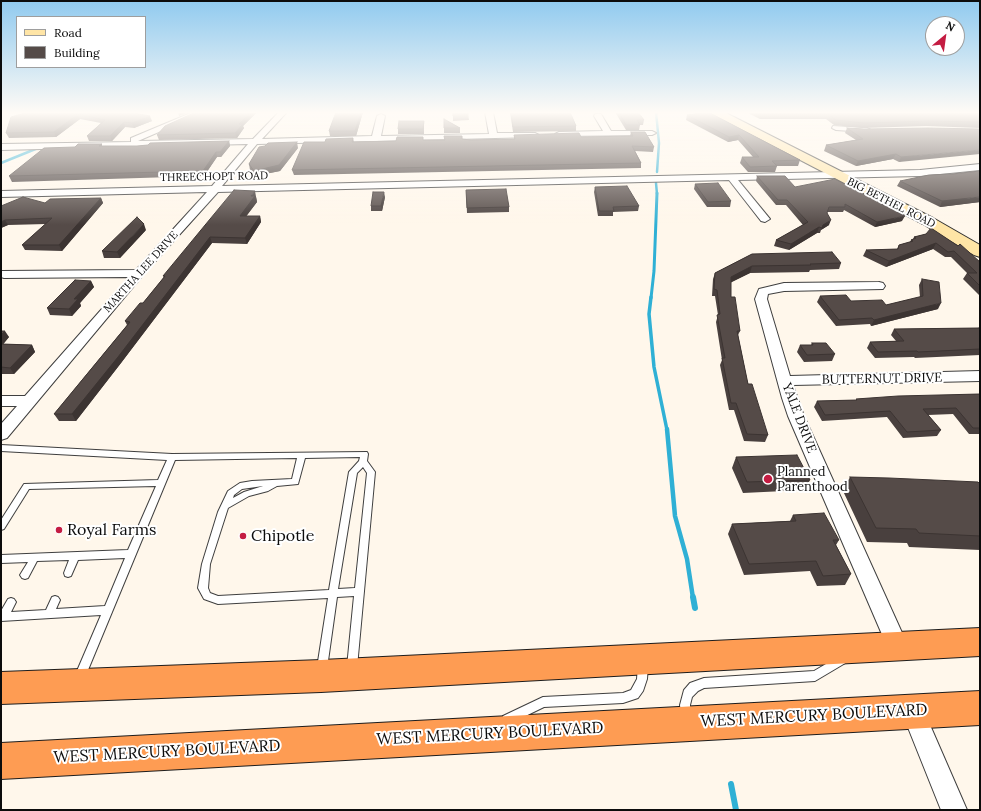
<!DOCTYPE html>
<html>
<head>
<meta charset="utf-8">
<style>
	body { margin:0 }
	#map { position:relative; width:981px; height:811px; overflow:hidden; background:#fff7eb; font-family:Lora,serif }
	canvas { display:block }
	.frame { position:absolute; inset:0; border:2px solid #0c0c0c; pointer-events:none }
	.legend { position:absolute; left:16px; top:16px; width:130px; height:52px; box-sizing:border-box; background:#fff; border:1px solid #9e9e9e; margin:0; padding:5px 7px; list-style:none; font-size:12px; color:#0c0c0c }
	.legend li { display:flex; align-items:center; gap:8px; height:20px }
	.legend b { width:20px; border:1px solid #9e9e9e }
	.north { position:absolute; left:925px; top:16px; width:40px; height:40px; box-sizing:border-box; background:#fff; border:1px solid #9e9e9e; border-radius:50%; rotate:29deg; font-size:11px; font-weight:700; line-height:16px; text-align:center; color:#0c0c0c }
	.north::after { content:''; display:block; margin:auto; width:14px; height:18px; background:#c41c42; clip-path:polygon(50% 0,100% 100%,50% 72%,0 100%) }
</style>
</head>
<body>
<div id="map">
<canvas width="981" height="811"></canvas>
<div class="frame"></div>
<ul class="legend">
<li><b style="height:5px;background:#ffe5a6"></b>Road</li>
<li><b style="height:11px;background:#554b48"></b>Building</li>
</ul>
<div class="north">N</div>
</div>
<script>
const context = document.querySelector('canvas').getContext('2d');
context.lineJoin = 'round';
const shape = rows => new Path2D(rows.map(r => 'M' + r).join(''));
function trace(path, color, width, dash) { context.strokeStyle = color; context.lineWidth = width; context.lineCap = dash ? 'butt' : 'round'; context.setLineDash(dash || []); context.stroke(path); }
function fillPath(path, color) { context.fillStyle = color; context.fill(path, 'evenodd'); }
function write(font, color, halo, rows, align = 'center') {
  context.font = font + ' Lora,serif'; context.lineWidth = 4; context.setLineDash([]); context.textBaseline = 'middle'; context.strokeStyle = halo; context.fillStyle = color; for (const [text, x, y, turn = 0] of rows) {
    context.save(); context.translate(x, y); context.rotate((+turn || 0) * Math.PI / 180); context.textAlign = isNaN(turn) ? turn : align; if (halo) context.strokeText(text, 0, 0); context.fillText(text, 0, 0); context.restore();
  }
}
const streamFar4 = shape([
	[656,112,659,143,657,172],
	[1,163,38,148],
	[656,183,657,194]
]);
const streamFar3 = shape([
	[651,298,654,271,657,193]
]);
const streamFar2 = shape([
	[651,297,649,314,654,367,667,430]
]);
const streamFar1 = shape([
	[667,429,675,516,687,559,693,598]
]);
const stream = shape([
	[693,597,695,608],
	[731,784,736,810]
]);
const service = shape([
	[1,445,172,454,367,452,368,454,367,461,375,472,357,667,356,670,352,672,348,670,347,667,354,596,337,597,327,668,326,671,322,673,318,671,317,668,328,598,218,604,204,599,198,588,202,564,218,512,228,491,240,483,252,481,292,479,297,458,175,460,83,682,79,683,75,682,74,678,101,615,1,621,1,611,8,599,11,598,14,599,16,602,11,612,46,610,52,597,55,596,58,597,60,600,56,609,105,606,125,558,78,560,71,576,68,577,65,576,64,573,69,560,37,561,28,578,25,579,22,578,20,575,28,562,1,563,1,555,128,550,156,486,29,489,4,529,1,530,1,520,24,484,158,480,167,460,1,451,1,445],
	[360,457,359,461,349,472,329,590,218,596,210,593,208,588,210,564,228,508,249,496,268,491,277,486,298,484,305,458,360,457],
	[363,467,367,473,355,588,338,589,357,473,363,467],
	[263,486,244,492,233,498,234,495,242,489,263,486],
	[843,654,847,656,848,659,847,662,815,681,704,688,698,691,692,697,690,705,691,715,690,719,686,720,682,719,681,715,680,705,684,690,690,683,704,678,814,671,843,654],
	[643,660,647,662,648,665,647,679,643,691,638,698,623,703,544,707,507,725,503,724,502,720,503,716,543,697,623,693,631,690,637,679,638,665,639,662,643,660]
]);
const minor = shape([
	[193,112,205,112,138,141,253,139,279,112,287,112,262,139,372,136,377,116,381,114,385,116,381,136,489,134,485,112,493,112,497,133,535,133,539,135,535,137,257,144,222,186,920,170,980,164,980,170,920,176,738,180,770,219,765,222,761,221,729,180,218,192,143,275,7,438,1,440,1,424,17,406,1,406,1,396,25,396,130,277,4,278,1,277,1,271,136,270,207,192,1,197,1,191,212,186,248,144,1,150,1,144,131,142,131,138,193,112],
	[595,114,601,114,611,131,652,131,656,133,652,135,559,136,555,134,559,132,603,131,594,116,595,114],
	[833,126,867,128,871,130,867,132,836,130,832,128,833,126],
	[879,282,883,283,885,286,883,289,784,291,768,294,767,299,790,376,980,371,980,381,793,385,804,416,908,646,904,653,897,656,890,653,788,416,782,398,755,299,759,289,784,283,879,282],
	[912,699,920,702,967,810,941,810,901,710,904,702,912,699]
]);
const secondary = shape([
	[711,112,724,112,933,218,980,245,980,257,974,255,923,224,712,114,711,112]
]);
const trunk = shape([
	[980,628,980,656,321,692,1,704,1,672,321,660,980,628],
	[980,691,980,725,1,779,1,743,980,691]
]);
const wall = shape([
	[28,112,130,112,152,121,134,128,125,127,112,141,89,141,87,136,101,123,80,119,56,137,9,138,6,133],
	[196,112,257,112,243,126,244,128,237,138,159,140,157,135],
	[363,112,356,136,330,136,329,131],
	[453,112,468,112,469,120,453,121],
	[510,112,570,112,576,126,576,131,513,132],
	[615,112,638,112,644,120,643,125,640,125,639,130,626,130],
	[708,112,800,160,798,166,777,166,775,172,748,172,740,163,742,157,753,157,738,140,728,142,686,120,687,115],
	[746,112,980,112,980,128,926,126,862,128,834,125,826,119,760,119],
	[444,119,460,128,460,133,444,133],
	[424,121,424,134,398,134,398,129],
	[847,128,864,129,980,129,899,162,893,159,856,166,824,151,826,145,856,140,845,133],
	[631,132,654,147,653,152,635,151,641,163,641,168,294,175,292,170,325,142,353,138,354,142,396,141,423,137,423,140,514,139,514,135,581,137,630,136],
	[229,141,230,146,221,157,217,157,204,176,12,182,9,176,102,144,102,146,137,146],
	[298,148,280,171,255,176,250,170,249,164],
	[757,176,795,187,902,221,875,227,844,210,843,212,827,212,829,225,821,230,820,233,817,233,789,250,774,246,776,240,803,225,786,205,776,205,756,181],
	[900,181,980,202,940,207,897,186],
	[695,184,731,201,730,207,707,207,694,189],
	[595,187,639,206,638,211,613,212,613,216,598,216,594,192],
	[466,190,509,207,509,212,467,213],
	[256,197,257,202,246,216,260,216,261,222,247,244,212,243,121,363,76,421,59,421,54,414,127,325,125,321,143,303,164,277,163,276],
	[385,197,382,211,371,211,371,206],
	[101,198,103,203,62,251,25,250,22,245,46,224,8,225,1,228,1,206,45,203],
	[146,230,120,258,104,258,102,251],
	[926,234,980,262,980,296,963,279,967,273,951,257,945,257,933,249,886,267,863,256,866,250,897,249,899,245,910,242,911,240,913,239,914,237],
	[752,254,841,263,839,269,810,270,809,272,750,273,731,282,731,297,740,331,738,335,748,384,768,435,765,442,744,441,734,410,729,410,720,365,722,360,716,322,718,315,715,296,712,296,713,279,715,273],
	[922,279,938,309,871,326,870,324,836,326,817,302,820,296,851,301,886,305,920,297,919,285],
	[91,281,94,287,80,303,81,306,72,316,50,315,47,308],
	[980,328,980,355,915,358,914,357,875,358,867,348,870,342,896,341,891,335,894,329],
	[1,331,9,337,3,344,32,345,35,352,14,374,1,374],
	[812,343,835,354,832,361,804,362,797,352,800,345,811,345],
	[980,394,980,434,969,434,953,414,928,415,941,430,937,436,903,438,887,417,822,421,814,407,817,401,856,400,856,399],
	[736,457,810,480,805,490,743,493,732,468],
	[850,477,980,484,980,550,909,547,907,543,867,542,843,491],
	[793,515,839,540,836,545,851,574,845,585,817,586,810,571,744,575,728,534,732,524,790,521]
]);
const shadedWall = shape([
	[178,112,190,112,179,116],
	[251,112,257,112,243,126,244,128,237,138,235,133,239,124],
	[361,112,363,112,356,136,355,131],
	[78,114,80,119,56,137,54,132],
	[150,116,152,121,134,128,132,123],
	[124,122,125,127,112,141,110,136],
	[739,135,738,140,728,142,729,137],
	[229,141,230,146,221,157,220,152],
	[297,142,298,148,280,171,255,176,254,171],
	[980,150,980,154,899,162,901,157],
	[216,152,217,157,204,176,203,171],
	[896,154,893,159,856,166,858,161],
	[255,191,257,202,242,222,240,216,251,196],
	[384,192,385,197,382,211,381,206],
	[980,197,980,202,940,207,942,201],
	[101,198,103,203,62,251,59,245],
	[260,216,261,222,247,244,245,238],
	[905,216,902,221,875,227,877,222],
	[5,220,8,225,1,228,1,222],
	[831,220,829,225,821,230,823,225],
	[144,224,146,230,120,258,117,252],
	[819,227,817,233,789,250,791,244],
	[210,237,212,243,121,363,76,421,72,414],
	[936,243,933,249,886,267,889,261],
	[752,266,750,273,730,283,731,277],
	[91,281,94,287,80,303,81,306,72,316,69,309,74,299],
	[941,303,938,309,871,326,874,320],
	[5,331,9,337,1,347,1,335],
	[32,345,35,352,14,374,10,368]
]);
const building = shape([
	[28,112,129,112,150,116,132,123,124,122,110,136,87,136,105,120,78,114,54,132,6,133,11,117,28,112],
	[196,112,251,112,239,124,243,124,235,133,157,135,165,126,196,112],
	[336,112,361,112,355,131,329,131,336,112],
	[453,112,468,112,468,115,453,116,453,112],
	[511,112,570,112,576,126,513,127,511,112],
	[619,112,638,112,644,120,637,120,640,125,626,125,619,112],
	[708,112,800,160,772,161,777,166,750,167,742,157,759,157,739,135,729,137,687,115,708,112],
	[757,112,980,112,980,122,928,121,864,123,836,120,828,114,762,114,757,112],
	[444,119,460,128,444,128,444,119],
	[399,121,424,121,423,129,398,129,399,121],
	[847,128,864,129,928,128,980,129,980,150,901,157,896,154,858,161,826,145,863,139,847,128],
	[631,132,645,132,654,147,632,146,641,163,292,170,304,142,325,142,326,139,353,138,352,142,396,141,397,137,423,137,423,140,445,140,444,136,462,136,462,139,471,140,515,139,514,135,579,133,581,137,633,136,631,132],
	[229,141,220,152,216,152,203,171,9,176,44,148,75,147,78,144,102,144,99,146,137,146,148,145,150,143,229,141],
	[297,142,279,165,254,171,249,164,259,147,265,146,268,143,297,142],
	[980,171,980,197,942,201,900,181,929,175,952,174,980,171],
	[757,176,785,176,795,187,835,179,905,216,877,222,845,204,845,207,829,207,827,213,831,220,823,225,822,228,819,227,791,244,776,240,808,222,787,200,778,200,757,176],
	[718,183,731,201,708,202,695,184,718,183],
	[627,186,639,206,613,207,614,211,599,211,595,187,627,186],
	[506,189,509,207,467,208,466,190,506,189],
	[234,190,255,191,251,196,255,196,240,216,260,216,245,238,210,237,118,357,72,414,54,414,130,322,125,321,140,303,143,303,165,276,163,276,234,190],
	[373,192,384,192,381,206,371,206,373,192],
	[23,197,45,203,50,199,101,198,59,245,22,245,52,218,5,220,1,222,1,206,23,197],
	[137,217,144,224,117,252,102,251,137,217],
	[931,228,958,246,960,244,980,262,980,286,967,273,977,273,954,251,948,252,936,243,889,261,866,250,898,249,899,245,913,241,911,240,916,238,914,237,926,234,931,228],
	[832,252,841,263,810,264,811,265,752,266,731,277,731,297,735,297,740,331,737,331,748,384,752,384,768,435,747,434,736,403,731,403,722,358,725,358,717,315,720,314,717,290,714,289,715,273,752,254,832,252],
	[922,279,939,282,941,303,874,320,872,318,839,320,820,296,846,295,851,301,882,300,886,305,923,296,922,279],
	[75,280,91,281,74,299,78,299,69,309,47,308,75,280],
	[979,328,980,328,980,349,918,352,917,351,878,352,870,342,904,341,894,329,979,328],
	[1,331,5,331,1,335,1,331],
	[812,343,826,343,835,354,807,355,800,345,813,345,812,343],
	[1,344,32,345,10,368,1,367,1,344],
	[980,394,980,428,973,428,956,408,923,409,941,430,907,432,890,411,825,415,817,401,857,400,856,399,898,396,980,394],
	[797,455,810,480,747,482,736,457,797,455],
	[850,477,889,478,978,482,980,484,980,536,919,533,916,529,876,528,850,477],
	[824,513,839,540,833,540,851,574,823,576,816,561,749,564,732,524,796,521,793,515,824,513]
]);
const markers = [
	[768,479,5,"#c41c42"],
	[59,530,4,"#c41c42"],
	[243,536,4,"#c41c42"]
];
const farStreetnames = [
	["THREECHOPT ROAD",214,177,-1],
	["BIG BETHEL ROAD",891,203,27],
	["MARTHA LEE DRIVE",141,272,-48]
];
const streetNames = [
	["BUTTERNUT DRIVE",882,379,-1],
	["YALE DRIVE",799,418,69]
];
const poiNames = [
	["Planned",777,472],
	["Parenthood",777,487]
];
const nearPoinames = [
	["Royal Farms",67,530],
	["Chipotle",251,536]
];
const nearStreetnames = [
	["WEST MERCURY BOULEVARD",814,716,-3],
	["WEST MERCURY BOULEVARD",490,734,-3],
	["WEST MERCURY BOULEVARD",167,752,-3]
];
trace(streamFar4, '#2fb0d5', 2.5);
trace(streamFar3, '#2fb0d5', 3);
trace(streamFar2, '#2fb0d5', 3.5);
trace(streamFar1, '#2fb0d5', 4.5);
trace(stream, '#2fb0d5', 6);
trace(service, '#3f3f3f', 2);
trace(minor, '#3f3f3f', 2);
trace(secondary, '#2e2e2e', 2);
trace(trunk, '#1d1d1d', 2);
fillPath(service, '#fff');
fillPath(minor, '#fff');
fillPath(secondary, '#ffe5a6');
fillPath(trunk, '#fe9c53');
fillPath(wall, '#49403e');
fillPath(shadedWall, '#3c3432');
fillPath(building, '#554b48');
trace(building, '#3c3432', 1);
const sky = context.createLinearGradient(0, 0, 0, 225);
sky.addColorStop(0, '#90caef');
sky.addColorStop(0.5, '#fffbf6');
sky.addColorStop(1, '#fffbf600');
context.fillStyle = sky;
context.fillRect(0, 0, 981, 225);
for (const [x, y, r, color] of markers) { const dot = new Path2D(); dot.arc(x, y, r, 0, 2 * Math.PI); context.fillStyle = color; context.fill(dot); trace(dot, '#fff', 1.5); }
write('11px', '#0c0c0c', '#fff', farStreetnames);
write('13px', '#0c0c0c', '#fff', streetNames);
write('13px', '#0c0c0c', '#fff', poiNames, 'left');
write('16px', '#0c0c0c', '#fff', nearPoinames, 'left');
write('16px', '#0c0c0c', '#fff', nearStreetnames);
</script>
</body>
</html>
